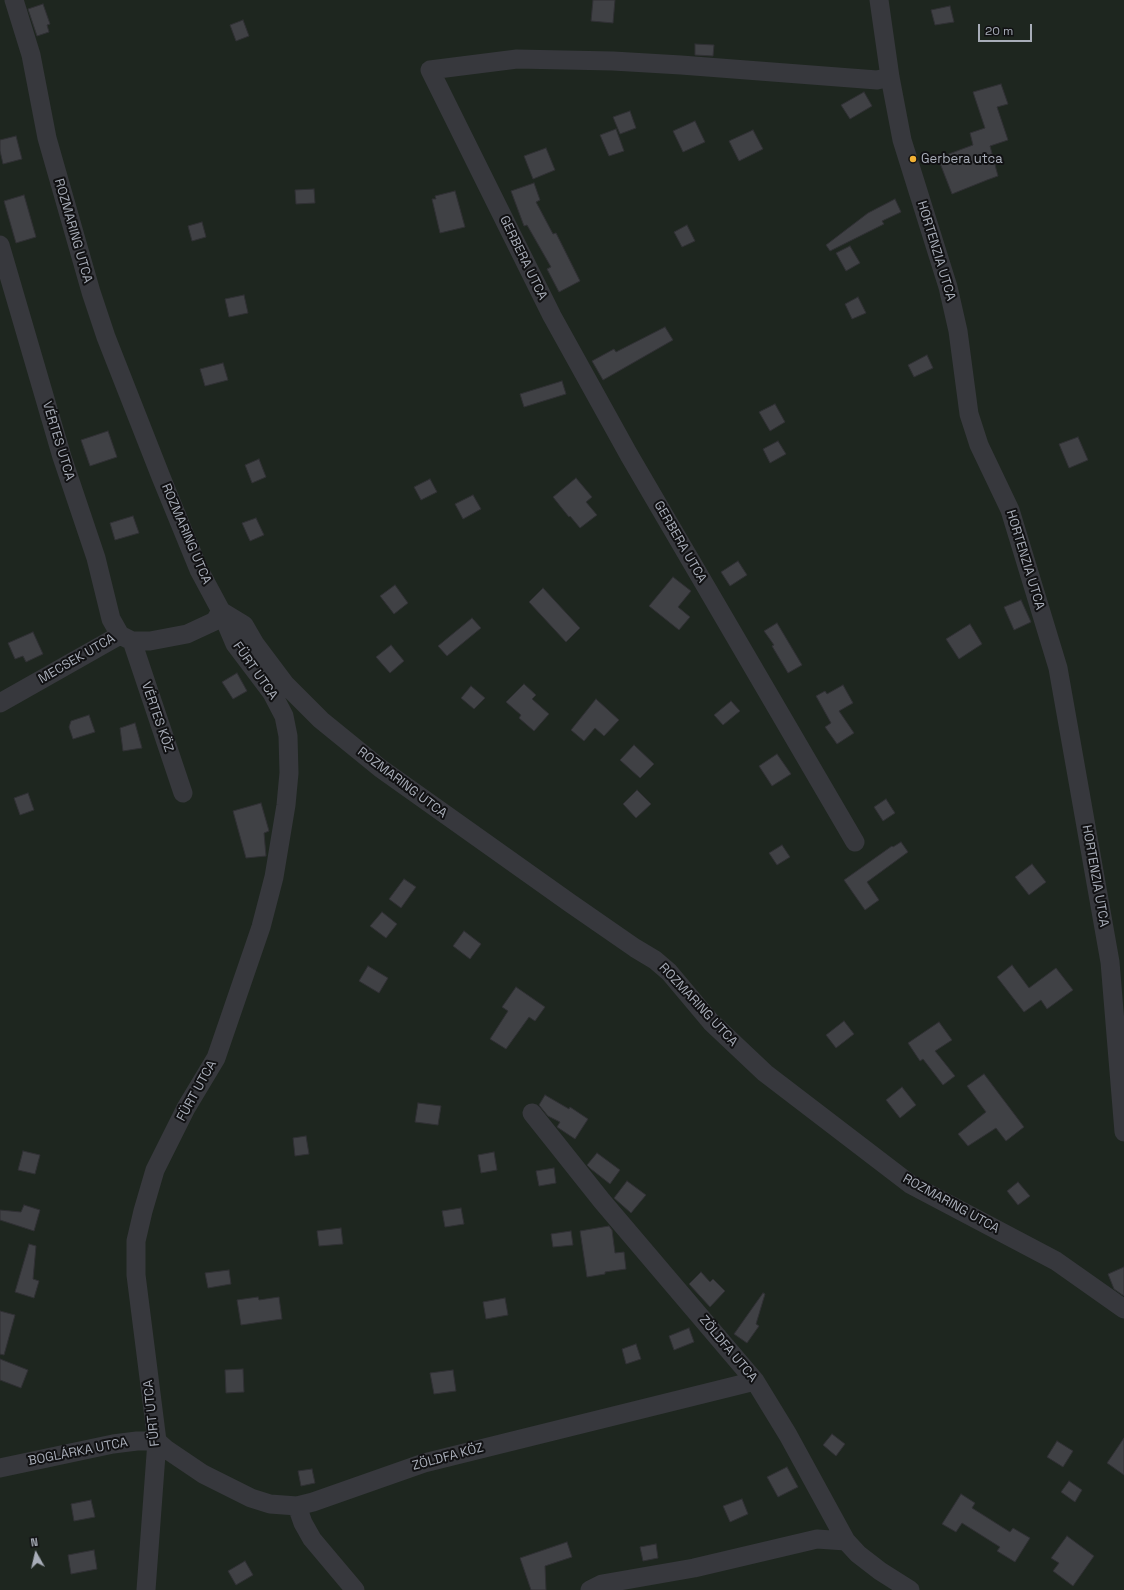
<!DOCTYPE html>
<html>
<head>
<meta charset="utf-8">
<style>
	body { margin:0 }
	#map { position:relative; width:1124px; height:1590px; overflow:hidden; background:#161618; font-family:"Space Grotesk",sans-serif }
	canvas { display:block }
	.north { position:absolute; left:16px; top:1534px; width:40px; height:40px; -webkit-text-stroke:3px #111113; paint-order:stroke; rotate:352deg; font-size:11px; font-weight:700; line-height:16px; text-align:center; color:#a8adb8 }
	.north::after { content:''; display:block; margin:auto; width:14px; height:18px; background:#a8adb8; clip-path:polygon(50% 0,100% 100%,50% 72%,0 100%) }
	.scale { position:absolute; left:978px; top:24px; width:54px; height:18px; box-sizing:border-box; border:2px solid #a8adb8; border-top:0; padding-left:5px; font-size:12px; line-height:14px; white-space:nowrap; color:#a8adb8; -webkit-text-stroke:3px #111113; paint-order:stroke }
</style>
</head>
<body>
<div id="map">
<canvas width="1124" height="1590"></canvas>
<div class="north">N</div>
<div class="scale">20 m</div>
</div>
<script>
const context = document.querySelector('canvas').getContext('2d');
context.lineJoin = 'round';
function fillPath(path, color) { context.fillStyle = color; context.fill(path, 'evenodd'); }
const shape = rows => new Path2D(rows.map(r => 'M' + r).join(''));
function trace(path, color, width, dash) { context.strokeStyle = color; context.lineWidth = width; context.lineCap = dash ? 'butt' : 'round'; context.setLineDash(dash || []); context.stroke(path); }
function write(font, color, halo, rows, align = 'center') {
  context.font = font + ' "Space Grotesk",sans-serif'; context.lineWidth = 4; context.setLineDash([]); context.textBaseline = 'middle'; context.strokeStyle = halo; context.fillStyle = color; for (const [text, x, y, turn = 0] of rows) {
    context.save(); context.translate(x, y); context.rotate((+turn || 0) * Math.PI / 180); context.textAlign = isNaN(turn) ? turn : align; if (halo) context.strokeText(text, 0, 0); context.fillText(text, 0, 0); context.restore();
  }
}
const green = shape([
	[0,0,1124,0,1124,1590,0,1590]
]);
const building = shape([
	[593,0,615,0,613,23,591,21,593,0],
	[43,4,50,24,47,25,49,32,37,36,28,9,43,4],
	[950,6,954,22,935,25,931,10,950,6],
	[243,20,249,36,236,41,230,25,243,20],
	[695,44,714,45,713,56,695,55,695,44],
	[1001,84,1008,104,997,107,1008,140,990,146,998,176,987,180,952,194,938,158,973,145,970,133,985,128,973,92,1001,84],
	[864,92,872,106,850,119,841,105,864,92],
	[630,111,636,128,620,134,613,117,630,111],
	[695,121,705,142,683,152,673,131,695,121],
	[616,129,624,151,609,156,600,135,616,129],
	[753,130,763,149,739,161,729,141,753,130],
	[16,136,22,159,3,164,0,151,0,140,16,136],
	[546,148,555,170,533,179,524,156,546,148],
	[534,183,540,200,536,202,553,234,556,233,580,281,559,292,547,269,551,267,527,225,524,226,511,191,534,183],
	[314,189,315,203,296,204,295,190,314,189],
	[455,191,465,227,440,233,432,199,436,199,435,196,455,191],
	[24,195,36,237,16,243,4,201,24,195],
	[895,199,901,212,882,221,884,224,830,251,826,245,868,213,895,199],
	[202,222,206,237,192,241,188,226,202,222],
	[687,225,695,241,682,247,674,232,687,225],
	[850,246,860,263,846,271,836,253,850,246],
	[244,295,248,313,229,317,225,299,244,295],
	[858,297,866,313,852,319,845,304,858,297],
	[665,327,673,340,603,380,592,361,614,349,616,352,665,327],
	[927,355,933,368,914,377,908,365,927,355],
	[223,363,228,380,205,386,200,369,223,363],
	[562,381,566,394,524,407,520,394,562,381],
	[775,404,785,422,770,431,759,412,775,404],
	[108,431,117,457,90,466,81,440,108,431],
	[1078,437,1088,460,1069,468,1059,444,1078,437],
	[778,441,786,454,770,463,763,449,778,441],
	[259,459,266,477,252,483,245,465,259,459],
	[576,478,592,497,586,502,597,515,580,528,570,516,569,517,553,497,576,478],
	[430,479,437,492,421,500,414,487,430,479],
	[473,495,481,509,463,519,455,504,473,495],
	[133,516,139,533,115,540,110,523,133,516],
	[256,518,264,535,250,541,242,523,256,518],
	[738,561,747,575,730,586,721,572,738,561],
	[673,577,691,591,678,607,690,617,679,630,649,606,673,577],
	[395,585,408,603,394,614,380,596,395,585],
	[543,588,580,628,566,642,529,602,543,588],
	[1021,600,1031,622,1014,630,1004,607,1021,600],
	[472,618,481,628,447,656,438,646,472,618],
	[777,623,802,665,788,673,772,646,774,645,764,631,777,623],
	[970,624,982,644,959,659,946,639,970,624],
	[33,632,43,654,26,662,23,656,15,659,8,643,33,632],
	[391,645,404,661,390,673,376,657,391,645],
	[237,673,247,691,233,699,222,682,237,673],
	[524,684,536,695,532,699,549,714,534,731,519,718,521,715,506,702,524,684],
	[843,685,853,703,839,711,854,733,837,744,825,727,831,723,816,696,825,691,827,694,843,685],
	[471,686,485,698,474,709,461,698,471,686],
	[596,699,619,720,604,736,595,728,584,741,571,730,596,699],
	[731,701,740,711,723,725,714,715,731,701],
	[89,715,95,732,73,739,69,727,71,721,89,715],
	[135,723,142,748,123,751,120,728,135,723],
	[634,745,654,764,640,778,620,760,634,745],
	[777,754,791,774,772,786,759,766,777,754],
	[637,790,651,804,636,818,623,804,637,790],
	[28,793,34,810,20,815,14,798,28,793],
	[886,799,895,813,883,821,874,807,886,799],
	[261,803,269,831,264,833,266,856,246,858,233,811,261,803],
	[901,842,908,852,867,882,879,900,865,910,844,880,892,846,893,847,901,842],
	[782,845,790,857,777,865,769,853,782,845],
	[1032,864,1046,882,1029,895,1015,877,1032,864],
	[404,879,416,887,401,908,389,899,404,879],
	[382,912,397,924,386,938,370,926,382,912],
	[464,931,481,944,470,959,453,946,464,931],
	[1012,965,1029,988,1056,968,1073,990,1047,1009,1041,1000,1024,1012,997,977,1012,965],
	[368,966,388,978,379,993,359,981,368,966],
	[516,987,545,1007,535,1021,529,1017,506,1049,490,1039,508,1011,502,1007,516,987],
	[844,1021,854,1034,836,1048,826,1035,844,1021],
	[939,1022,952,1040,935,1051,955,1076,943,1085,923,1059,920,1061,908,1043,939,1022],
	[984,1074,1024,1127,1006,1141,996,1128,968,1146,958,1134,986,1112,967,1086,984,1074],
	[902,1087,916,1105,900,1118,886,1100,902,1087],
	[545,1095,569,1109,570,1107,588,1119,575,1139,557,1127,560,1122,548,1116,539,1105,545,1095],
	[418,1103,441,1106,438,1125,415,1122,418,1103],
	[306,1136,309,1154,295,1156,293,1138,306,1136],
	[23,1151,40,1155,35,1174,18,1170,23,1151],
	[494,1152,497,1170,481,1173,478,1155,494,1152],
	[597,1153,620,1170,610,1184,591,1169,587,1165,597,1153],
	[554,1168,556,1183,539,1186,536,1171,554,1168],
	[627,1181,646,1195,631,1213,614,1198,627,1181],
	[1018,1182,1030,1196,1018,1205,1007,1191,1018,1182],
	[24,1205,40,1210,34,1231,0,1220,0,1210,21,1212,24,1205],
	[461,1208,464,1224,445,1227,442,1211,461,1208],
	[609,1226,612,1230,615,1253,624,1252,626,1269,605,1272,605,1274,587,1277,580,1231,609,1226],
	[341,1228,343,1244,319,1246,317,1231,341,1228],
	[571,1231,573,1245,553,1247,551,1234,571,1231],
	[29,1244,36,1246,33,1279,39,1281,34,1298,15,1292,29,1244],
	[1124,1267,1124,1296,1114,1289,1108,1274,1124,1267],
	[229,1270,231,1284,208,1288,205,1273,229,1270],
	[701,1272,710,1282,713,1279,725,1291,710,1307,689,1284,701,1272],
	[763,1293,765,1294,756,1324,759,1326,747,1343,734,1334,763,1293],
	[258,1297,259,1300,279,1297,282,1319,241,1325,237,1300,258,1297],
	[505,1298,508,1315,486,1319,483,1302,505,1298],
	[0,1311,15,1315,4,1355,0,1354,0,1311],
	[689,1328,694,1342,674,1350,669,1336,689,1328],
	[636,1344,641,1359,626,1364,622,1349,636,1344],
	[0,1359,28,1370,21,1388,0,1380,0,1359],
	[243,1369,244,1392,226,1393,225,1370,243,1369],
	[453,1370,456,1391,434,1394,430,1373,453,1370],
	[832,1434,845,1444,836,1456,823,1445,832,1434],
	[1124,1438,1124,1475,1107,1463,1124,1438],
	[1057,1441,1073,1451,1063,1467,1047,1457,1057,1441],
	[787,1467,798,1487,778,1497,767,1477,787,1467],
	[312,1469,315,1483,301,1486,298,1471,312,1469],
	[1069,1481,1082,1490,1075,1502,1061,1492,1069,1481],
	[961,1494,975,1503,972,1508,1010,1532,1013,1528,1030,1538,1015,1562,997,1551,1000,1547,962,1523,956,1532,942,1524,961,1494],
	[742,1499,748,1514,730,1522,723,1506,742,1499],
	[91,1500,95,1517,74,1521,71,1504,91,1500],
	[1067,1536,1094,1556,1073,1586,1053,1571,1059,1563,1051,1558,1067,1536],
	[567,1542,572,1557,545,1566,546,1590,531,1590,520,1558,567,1542],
	[656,1544,658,1558,643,1561,640,1547,656,1544],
	[94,1550,97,1569,71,1574,68,1555,94,1550],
	[245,1561,253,1575,236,1585,228,1571,245,1561]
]);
const minor = shape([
	[14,0,31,55,47,138,91,292,106,337,161,477,199,570,221,611,235,644,272,693,284,716,288,736,289,773,286,805,274,877,261,927,216,1058,186,1108,155,1170,143,1211,136,1241,136,1275,157,1441,146,1590],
	[879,0,890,77,902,140,948,287,958,331,969,414,979,445,1010,510,1058,668,1110,962,1124,1132],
	[0,245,62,457,96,558,111,619,120,635],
	[221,611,244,625,255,644,285,684,321,720,380,768,570,903,635,948,655,960,669,972,711,1022,765,1073,910,1184,1056,1261,1124,1309],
	[132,641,183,793],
	[0,703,120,635,132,641,150,641,187,634,215,621,221,611],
	[855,842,629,455,552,316,430,70,517,59,613,61,681,65,877,80,890,77],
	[532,1113,602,1201,755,1381,788,1435,846,1541,858,1554,880,1571,910,1590],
	[157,1441,166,1449,203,1474,251,1498,270,1504,297,1506,313,1502,424,1463,755,1381],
	[0,1468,113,1444,137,1441,157,1441],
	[297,1506,303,1523,312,1539,355,1590],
	[590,1590,602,1584,694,1568,817,1539,846,1541]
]);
const markers = [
	[913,159,4,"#f2b134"]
];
const poiNames = [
	["Gerbera utca",921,159]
];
const streetNames = [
	["ROZMARING UTCA",73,231,74],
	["HORTENZIA UTCA",936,251,73],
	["GERBERA UTCA",523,258,64],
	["VÉRTES UTCA",58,441,73],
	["ROZMARING UTCA",186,534,67],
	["GERBERA UTCA",680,542,60],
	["HORTENZIA UTCA",1025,560,73],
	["MECSEK UTCA",77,659,-30],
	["FÜRT UTCA",255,671,55],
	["VÉRTES KÖZ",157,717,71],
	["ROZMARING UTCA",402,783,37],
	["HORTENZIA UTCA",1095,876,80],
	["ROZMARING UTCA",698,1005,47],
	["FÜRT UTCA",197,1091,-61],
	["ROZMARING UTCA",951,1204,29],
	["ZÖLDFA UTCA",728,1349,50],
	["FÜRT UTCA",152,1413,-96],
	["BOGLÁRKA UTCA",78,1452,-11],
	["ZÖLDFA KÖZ",448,1457,-15]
];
fillPath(green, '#1e261f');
fillPath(building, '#404145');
trace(building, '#303034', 1);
trace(minor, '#37383d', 19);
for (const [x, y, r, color] of markers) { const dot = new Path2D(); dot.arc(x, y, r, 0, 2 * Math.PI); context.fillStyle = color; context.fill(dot); trace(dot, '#111113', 1.5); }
write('13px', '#a8adb8', '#111113', poiNames, 'left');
write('13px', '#a8adb8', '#111113', streetNames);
</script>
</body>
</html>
